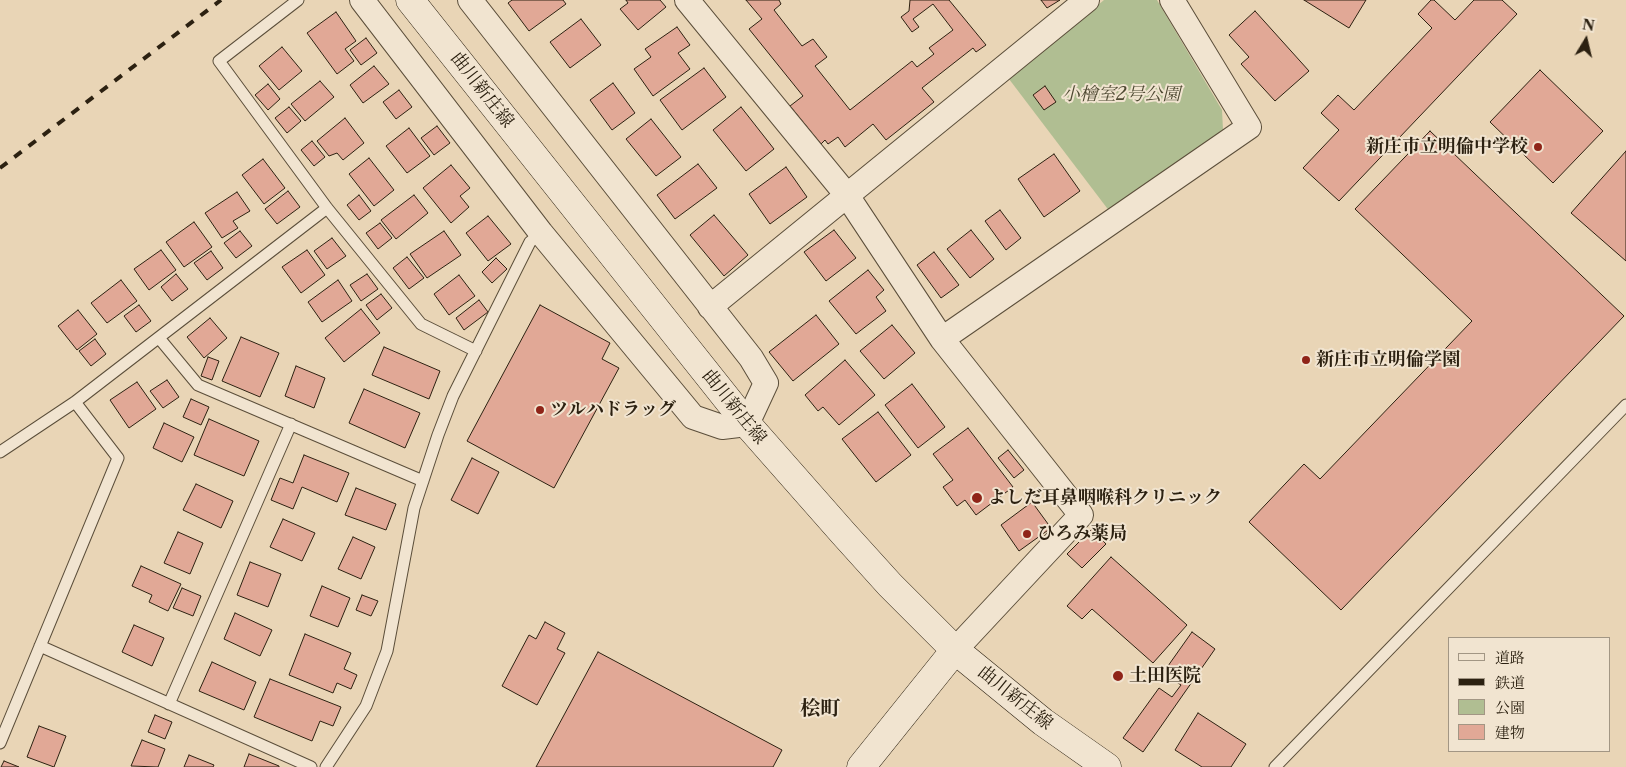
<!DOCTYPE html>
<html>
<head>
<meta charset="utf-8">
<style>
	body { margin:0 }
	#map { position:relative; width:1626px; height:767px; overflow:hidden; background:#e9d5b6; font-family:"Libre Caslon Text","Noto Serif JP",serif }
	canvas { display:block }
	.legend { position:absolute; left:1448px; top:637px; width:162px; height:115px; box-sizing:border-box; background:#f1e4d0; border:1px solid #a29684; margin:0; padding:6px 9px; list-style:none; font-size:15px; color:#2c2111 }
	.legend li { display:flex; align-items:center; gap:10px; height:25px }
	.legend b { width:25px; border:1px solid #a29684 }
	.north { position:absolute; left:1561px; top:15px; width:50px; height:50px; -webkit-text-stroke:4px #f1e4d0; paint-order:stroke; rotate:9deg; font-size:14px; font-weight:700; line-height:20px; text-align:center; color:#2c2111 }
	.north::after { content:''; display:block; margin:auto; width:18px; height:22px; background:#2c2111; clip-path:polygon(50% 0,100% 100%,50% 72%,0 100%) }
</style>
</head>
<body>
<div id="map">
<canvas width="1626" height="767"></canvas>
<ul class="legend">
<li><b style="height:6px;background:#f1e4d0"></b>道路</li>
<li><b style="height:6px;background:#2c2111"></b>鉄道</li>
<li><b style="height:14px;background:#b0be92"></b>公園</li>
<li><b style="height:14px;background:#e1a896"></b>建物</li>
</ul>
<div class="north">N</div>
</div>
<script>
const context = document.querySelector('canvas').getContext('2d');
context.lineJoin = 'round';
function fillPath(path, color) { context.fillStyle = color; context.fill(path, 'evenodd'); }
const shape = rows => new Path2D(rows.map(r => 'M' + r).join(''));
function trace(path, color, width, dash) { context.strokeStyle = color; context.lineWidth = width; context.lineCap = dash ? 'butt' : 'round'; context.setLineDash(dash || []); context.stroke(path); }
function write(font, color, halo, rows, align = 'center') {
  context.font = font + ' "Libre Caslon Text","Noto Serif JP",serif'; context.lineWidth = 4; context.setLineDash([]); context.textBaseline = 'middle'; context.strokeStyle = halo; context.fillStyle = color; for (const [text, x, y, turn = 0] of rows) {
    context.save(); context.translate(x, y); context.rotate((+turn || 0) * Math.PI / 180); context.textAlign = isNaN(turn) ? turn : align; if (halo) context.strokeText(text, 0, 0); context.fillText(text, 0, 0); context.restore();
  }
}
const green = shape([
	[1104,0,1157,0,1222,110,1223,130,1110,212,1009,79]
]);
const building = shape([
	[512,0,563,0,566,4,529,31,508,3,512,0],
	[626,0,660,0,666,7,638,30,620,9,628,3,626,0],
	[746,0,779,0,781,4,774,10,802,46,813,39,827,57,815,66,850,110,912,61,917,67,934,54,929,48,953,30,933,4,913,19,919,27,912,32,901,17,909,11,910,0,949,0,986,45,976,52,973,48,922,88,934,102,886,140,873,124,845,147,838,137,828,144,825,140,821,144,790,106,803,96,749,29,762,19,746,0],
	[1041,0,1060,0,1047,8,1041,0],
	[1304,0,1366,0,1349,28,1304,0],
	[1431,0,1434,0,1455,20,1474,0,1502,0,1517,14,1339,201,1303,168,1339,130,1321,113,1338,95,1354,110,1432,28,1418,14,1431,0],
	[1255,11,1309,71,1275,101,1241,64,1249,57,1229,35,1255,11],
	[336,12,356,41,345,49,354,61,337,74,307,33,336,12],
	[581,19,601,45,570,68,550,42,581,19],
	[677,27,690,45,678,53,690,69,653,96,634,69,651,57,645,49,677,27],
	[366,38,377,53,361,65,350,50,366,38],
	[282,47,302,71,279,90,259,66,282,47],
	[374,66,389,84,363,103,350,85,374,66],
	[704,68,726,97,682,130,660,100,704,68],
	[1540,70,1603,131,1553,183,1490,122,1540,70],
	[320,81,334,97,305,121,291,104,320,81],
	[613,83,635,113,612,130,590,100,613,83],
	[268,84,280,99,268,110,255,95,268,84],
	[1045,86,1056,102,1044,110,1033,95,1045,86],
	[399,90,412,107,396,119,383,102,399,90],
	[289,107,301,121,287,133,275,118,289,107],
	[741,107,774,149,746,171,713,130,741,107],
	[345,118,364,143,343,160,337,153,329,156,317,141,345,118],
	[651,119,681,157,656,176,626,139,651,119],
	[437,126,450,143,434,155,421,138,437,126],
	[409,128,430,156,407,173,386,146,409,128],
	[1430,131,1624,316,1341,610,1249,522,1304,464,1320,479,1472,321,1355,209,1430,131],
	[312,141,325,157,314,166,301,150,312,141],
	[1626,151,1626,261,1571,213,1626,151],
	[1054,154,1080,191,1044,217,1018,179,1054,154],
	[369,158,394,190,374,206,349,174,369,158],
	[263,159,285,188,264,204,242,175,263,159],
	[698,164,717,188,675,219,657,195,698,164],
	[451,165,470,188,460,196,469,207,451,223,423,188,451,165],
	[786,167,807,197,770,224,749,194,786,167],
	[288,191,300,207,277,224,265,209,288,191],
	[237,192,250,211,233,221,238,228,222,238,205,213,237,192],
	[359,195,371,211,359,220,347,205,359,195],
	[414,195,428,213,396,239,381,220,414,195],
	[1000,210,1021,238,1006,250,985,221,1000,210],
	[714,215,748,255,724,276,690,235,714,215],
	[488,216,511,244,488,261,466,233,488,216],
	[194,222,212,247,184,267,166,242,194,222],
	[380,223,392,238,378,249,366,233,380,223],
	[834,230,856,258,826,281,804,252,834,230],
	[971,230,994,259,970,278,947,249,971,230],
	[240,231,252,246,236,258,224,243,240,231],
	[444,231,461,255,427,278,410,254,444,231],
	[332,238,346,256,327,269,314,251,332,238],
	[161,250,176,270,149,290,134,269,161,250],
	[307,250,325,275,301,293,282,267,307,250],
	[211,251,223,268,207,280,194,263,211,251],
	[934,252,959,285,941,298,917,265,934,252],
	[407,257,424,278,409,289,393,268,407,257],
	[496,258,507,269,492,283,482,272,496,258],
	[868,270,884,290,876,297,886,311,856,334,829,301,868,270],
	[176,274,188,289,172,301,161,287,176,274],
	[367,274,378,289,361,301,350,285,367,274],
	[459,275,475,296,449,315,434,294,459,275],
	[121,280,137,301,107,323,91,303,121,280],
	[338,280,352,301,322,322,308,302,338,280],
	[381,294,392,308,377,320,366,305,381,294],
	[479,300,488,312,464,330,456,318,479,300],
	[139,305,151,321,136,332,124,316,139,305],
	[540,305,610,343,602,359,619,368,554,488,467,441,540,305],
	[361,309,380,333,344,362,325,338,361,309],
	[78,310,97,334,77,350,58,326,78,310],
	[816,315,839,344,793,381,769,352,816,315],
	[210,318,227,338,204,358,187,337,210,318],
	[892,325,915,353,884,379,860,351,892,325],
	[241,337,279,353,260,397,222,381,241,337],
	[95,339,106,354,91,366,79,351,95,339],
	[384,347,440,371,429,399,372,375,384,347],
	[208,357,219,361,212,380,201,376,208,357],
	[845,360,875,395,839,425,823,407,818,411,805,395,845,360],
	[296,366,325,378,314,408,285,396,296,366],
	[167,380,179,397,163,408,150,391,167,380],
	[137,382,156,409,129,428,110,400,137,382],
	[912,384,945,427,918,448,885,405,912,384],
	[364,389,420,413,405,448,349,423,364,389],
	[191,399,209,407,201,425,183,417,191,399],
	[878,412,911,455,876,482,842,439,878,412],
	[209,419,259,441,244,476,194,455,209,419],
	[164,423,194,437,182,462,153,448,164,423],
	[968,428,1013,487,976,515,965,500,957,506,943,487,953,480,933,454,968,428],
	[1008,450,1024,470,1014,478,998,458,1008,450],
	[304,455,349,473,337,502,302,487,293,509,271,500,280,478,293,483,304,455],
	[472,458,499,472,478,514,451,500,472,458],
	[196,484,233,501,221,528,183,510,196,484],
	[356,488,396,504,386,530,345,515,356,488],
	[1032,502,1051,528,1019,551,1001,525,1032,502],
	[283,519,315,533,302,561,270,547,283,519],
	[1092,529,1106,544,1082,568,1067,554,1092,529],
	[178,532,203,543,190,574,164,563,178,532],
	[353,537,375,547,361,579,338,569,353,537],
	[1111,557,1187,625,1153,663,1092,609,1082,619,1067,606,1111,557],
	[250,562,281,574,268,607,237,595,250,562],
	[141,566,181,584,168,611,149,602,152,595,132,586,141,566],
	[322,586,350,598,338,627,310,616,322,586],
	[182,588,201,596,193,616,173,608,182,588],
	[362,595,378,601,371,616,356,610,362,595],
	[235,613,272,630,260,656,224,639,235,613],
	[545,622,565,633,557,649,565,653,537,705,502,686,529,635,536,639,545,622],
	[134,625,164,638,152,666,122,652,134,625],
	[1192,632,1215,649,1143,752,1123,738,1159,688,1172,697,1181,685,1163,673,1192,632],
	[305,634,351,653,344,669,357,675,351,689,337,683,333,693,289,675,305,634],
	[598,652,782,750,773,767,536,767,598,652],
	[212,662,256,682,244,710,199,691,212,662],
	[270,679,341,707,333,726,320,721,312,741,254,717,270,679],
	[1198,713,1246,744,1231,767,1202,767,1175,750,1198,713],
	[155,715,172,722,165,739,148,732,155,715],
	[39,726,66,736,54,767,27,757,39,726],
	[142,740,165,749,158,767,131,766,142,740],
	[249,754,279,766,279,767,244,767,249,754],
	[189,755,214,765,213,767,184,767,189,755],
	[4,761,19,767,1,767,4,761]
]);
const lane = shape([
	[298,0,219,61,327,208,421,324,476,351],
	[159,338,198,385,423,481],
	[0,452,75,402,327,208],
	[40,646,311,767],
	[169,704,291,424],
	[0,743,118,458,75,402],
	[326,767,366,706,387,651,414,508,438,435,453,396,530,242,541,233],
	[1275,767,1626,405]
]);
const street = shape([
	[362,0,541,233,693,417,722,427,747,424,766,383,751,358,470,0],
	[687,0,846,194,942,339,1081,515,955,650],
	[710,307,1087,0],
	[942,339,1249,127,1172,0]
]);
const secondary = shape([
	[410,0,747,424,843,533,890,585,955,650,1043,722,1107,767],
	[861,767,955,650]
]);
const rail = shape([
	[0,168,221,0]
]);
const markers = [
	[1538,147,5,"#8f2418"],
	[1306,360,5,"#8f2418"],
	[540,410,5,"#8f2418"],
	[977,498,6,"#8f2418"],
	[1027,534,5,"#8f2418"],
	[1118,676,6,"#8f2418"]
];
const streetNames = [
	["曲川新庄線",482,90,52],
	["曲川新庄線",734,407,51],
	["曲川新庄線",1015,698,39]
];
const parkNames = [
	["小檜室2号公園",1121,95]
];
const poiNames = [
	["新庄市立明倫中学校",1528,147,"right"],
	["新庄市立明倫学園",1316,360],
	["ツルハドラッグ",550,410],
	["よしだ耳鼻咽喉科クリニック",988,498],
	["ひろみ薬局",1037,534],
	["土田医院",1129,676]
];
const quarterNames = [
	["桧町",820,709]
];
fillPath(green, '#b0be92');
fillPath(building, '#e1a896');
trace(building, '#2c2111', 1);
trace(lane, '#5b4e3a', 13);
trace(street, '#5b4e3a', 26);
trace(secondary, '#2c2111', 29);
trace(lane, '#f1e4d0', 11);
trace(street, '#f1e4d0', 24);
trace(secondary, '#f1e4d0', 28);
trace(rail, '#2c2111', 4, [9, 9]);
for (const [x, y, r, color] of markers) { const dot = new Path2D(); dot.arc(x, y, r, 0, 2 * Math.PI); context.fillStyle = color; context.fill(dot); trace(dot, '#f1e4d0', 2); }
write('18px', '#2c2111', '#f1e4d0', streetNames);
write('italic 18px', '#4d4831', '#f1e4d0', parkNames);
write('bold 18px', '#2c2111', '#f1e4d0', poiNames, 'left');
write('bold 20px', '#2c2111', '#f1e4d0', quarterNames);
</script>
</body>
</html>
